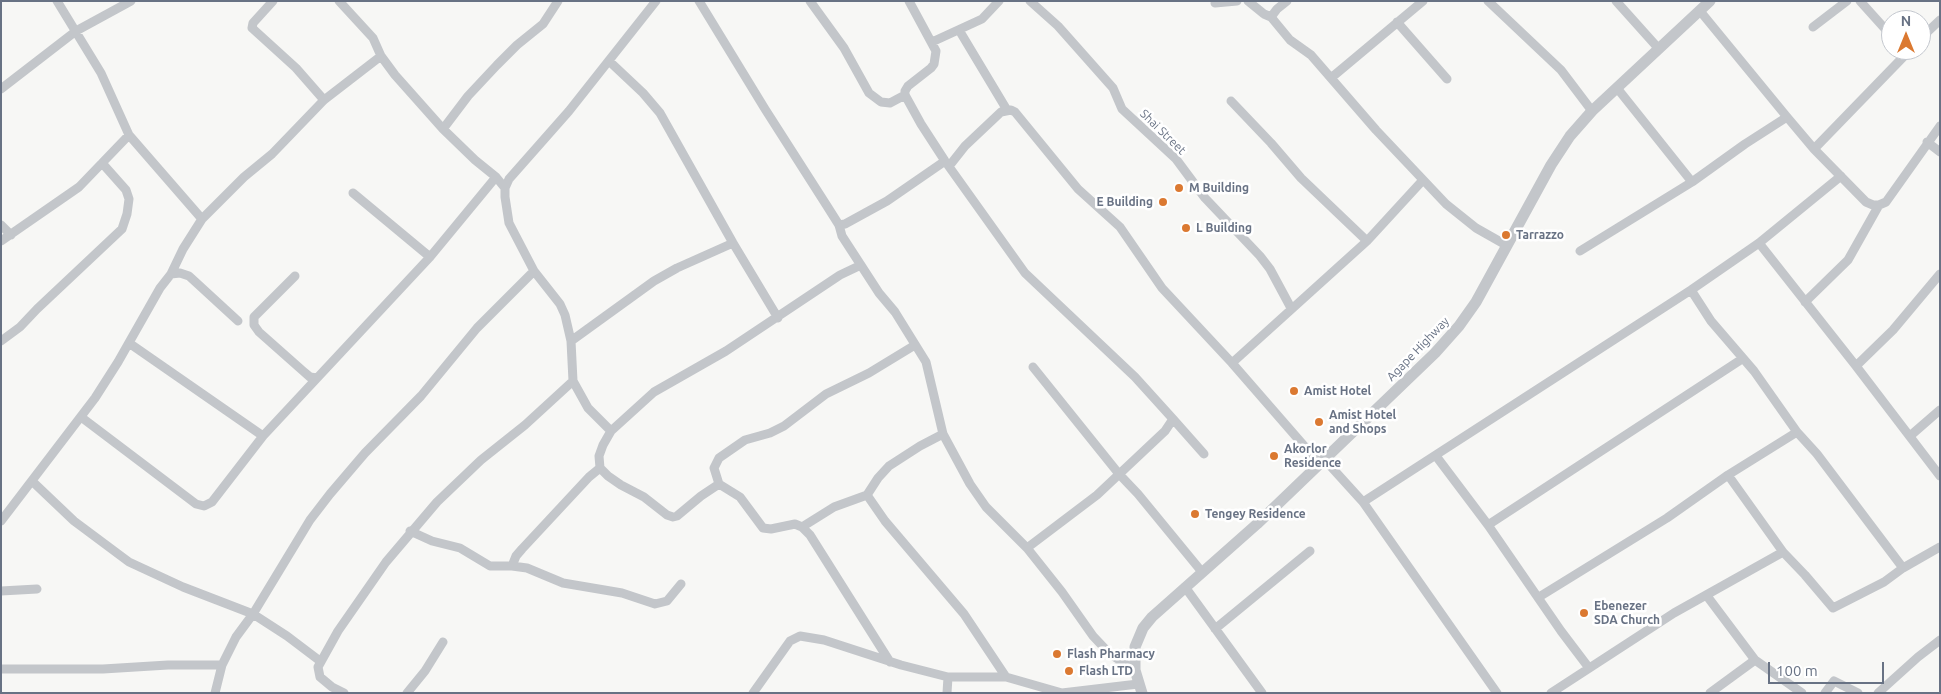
<!DOCTYPE html>
<html>
<head>
<meta charset="utf-8">
<style>
	body { margin:0 }
	#map { position:relative; width:1941px; height:694px; overflow:hidden; background:#f7f7f5; font-family:Ubuntu,sans-serif }
	canvas { display:block }
	.frame { position:absolute; inset:0; border:2px solid #687284; pointer-events:none }
	.north { position:absolute; left:1881px; top:10px; width:50px; height:50px; box-sizing:border-box; background:#fff; border:1px solid #c3c7ce; border-radius:50%; rotate:0deg; font-size:14px; font-weight:700; line-height:20px; text-align:center; color:#687284 }
	.north::after { content:''; display:block; margin:auto; width:18px; height:22px; background:#db7931; clip-path:polygon(50% 0,100% 100%,50% 72%,0 100%) }
	.scale { position:absolute; left:1768px; top:662px; width:116px; height:22px; box-sizing:border-box; border:2px solid #687284; border-top:0; padding-left:6px; font-size:15px; line-height:18px; white-space:nowrap; color:#687284; -webkit-text-stroke:4px #fff; paint-order:stroke }
</style>
</head>
<body>
<div id="map">
<canvas width="1941" height="694"></canvas>
<div class="frame"></div>
<div class="north">N</div>
<div class="scale">100 m</div>
</div>
<script>
const context = document.querySelector('canvas').getContext('2d');
context.lineJoin = 'round';
function fillPath(path, color) { context.fillStyle = color; context.fill(path, 'evenodd'); }
const shape = rows => new Path2D(rows.map(r => 'M' + r).join(''));
function trace(path, color, width, dash) { context.strokeStyle = color; context.lineWidth = width; context.lineCap = dash ? 'butt' : 'round'; context.setLineDash(dash || []); context.stroke(path); }
function write(font, color, halo, rows, align = 'center') {
  context.font = font + ' Ubuntu,sans-serif'; context.lineWidth = 5; context.setLineDash([]); context.textBaseline = 'middle'; context.strokeStyle = halo; context.fillStyle = color; for (const [text, x, y, turn = 0] of rows) {
    context.save(); context.translate(x, y); context.rotate((+turn || 0) * Math.PI / 180); context.textAlign = isNaN(turn) ? turn : align; if (halo) context.strokeText(text, 0, 0); context.fillText(text, 0, 0); context.restore();
  }
}
const built = shape([
	[1117,662,1127,668,1127,675,1118,675,1114,670,1113,664]
]);
const minor = shape([
	[57,1,101,73,129,135,202,219],
	[273,1,253,23,252,28,296,68,324,100],
	[339,1,373,38,381,56,395,75,443,129,475,160,496,177,505,188],
	[699,1,765,109,827,206,839,225,842,236,879,293,895,312,926,362,943,434,970,484,986,507,1027,548,1062,592,1093,636,1110,654,1135,670],
	[810,1,844,48,869,93,881,102,890,103,905,95],
	[909,1,936,51,934,64,931,68,908,86,905,91,905,95,921,124,945,161,1025,273,1135,377,1173,419,1165,431,1097,495,1027,548],
	[1030,1,1058,26,1113,88,1122,109,1176,159,1205,198,1260,256,1270,269,1291,308],
	[1248,1,1264,14,1271,17],
	[1287,1,1277,9,1271,17,1290,40,1311,55,1376,130,1446,204,1476,228,1506,245],
	[1488,1,1561,70,1592,111],
	[1616,1,1659,49],
	[1860,1,1887,31],
	[1215,3,1237,1],
	[1700,11,1787,117,1814,149,1866,202,1873,205,1879,205,1886,202,1940,126],
	[1397,22,1447,79],
	[1813,27,1847,1],
	[959,30,1007,110],
	[1921,38,1940,20],
	[932,42,982,19,999,1],
	[609,61,643,93,660,113,733,243,778,318],
	[1331,78,1423,1],
	[1617,88,1692,182],
	[1,89,76,31,131,1],
	[1231,101,1271,143,1301,178,1367,241],
	[443,129,468,96,497,65,517,45,543,24,558,1],
	[1927,142,1940,152],
	[1814,149,1910,50],
	[950,165,965,146,1001,112,1011,110,1015,112,1078,189,1120,227,1162,288,1232,363,1319,463],
	[353,193,430,257],
	[1,225,11,235],
	[839,225,845,224,887,201,945,161],
	[1,241,79,187,129,135],
	[1759,243,1856,366,1893,330,1940,274],
	[1580,251,1692,182,1745,144,1787,117],
	[171,274,180,273,189,276,238,321],
	[295,276,254,317,254,325,259,332,303,371,310,377,317,378],
	[1691,290,1711,321,1754,371,1797,432,1817,454,1903,568],
	[1805,302,1848,260,1879,205],
	[1,341,20,327,37,309,122,229,127,214,129,199,126,190,102,163],
	[571,341,654,281,677,268,733,243],
	[129,343,263,436],
	[1232,363,1367,241,1423,180],
	[1856,366,1940,476],
	[1033,367,1119,474,1138,494,1202,572],
	[81,417,196,504,204,506,212,502,263,436,430,257,496,177],
	[1173,419,1204,454],
	[611,431,588,408,573,381,571,341,565,315,560,304,534,271,509,223,505,197,505,188,509,179,569,111,656,1],
	[1910,436,1940,410],
	[1436,456,1488,525,1561,631,1589,668],
	[1324,459,1363,502,1497,693],
	[1728,475,1783,552,1805,575,1833,608,1884,582,1903,568,1940,547],
	[33,482,74,521,129,562,183,587,253,614,287,636,320,661],
	[719,484,701,496,677,516,673,517,667,515,644,497,621,485,608,476,600,468,599,456,603,445,611,431,654,392,726,351,840,275,861,265],
	[867,495,885,521,964,614,1006,677],
	[1363,502,1691,290,1759,243,1841,176],
	[1,521,95,398,118,362,160,288,171,274,183,249,202,219,244,177,272,154,324,100,381,56],
	[1488,525,1742,359],
	[802,527,834,507,867,495,878,478,889,466,920,446,943,434],
	[410,531,432,541,460,548,490,566,512,566,527,568,563,583,622,593,655,604,667,601,681,584],
	[512,566,516,556,522,549,589,477,600,468],
	[1185,587,1262,693],
	[1,591,37,589],
	[1707,596,1755,660,1802,693],
	[1539,597,1667,518,1728,475,1797,432],
	[1215,629,1310,551],
	[890,662,810,535,802,527,795,524,771,529,763,528,740,497,719,484,714,468,719,458,745,440,770,433,784,426,826,394,869,373,915,345],
	[1,669,103,669,168,665,222,665],
	[215,693,222,665,236,637,253,614,310,520,330,494,365,453,421,396,477,328,534,271],
	[344,693,332,687,320,677,318,667,338,631,386,562,437,502,481,460,525,425,573,381],
	[407,693,425,671,443,642],
	[753,693,785,648,790,641,800,636,824,640,901,665,948,677,1006,677,1062,693,1138,684],
	[947,693,948,677],
	[1551,693,1674,613,1783,552],
	[1710,693,1755,660],
	[1825,693,1834,681,1858,693],
	[1878,693,1918,657,1940,640]
]);
const tertiary = shape([
	[1142,693,1135,670,1135,647,1143,628,1152,617,1257,524,1435,353,1459,326,1476,302,1551,165,1570,136,1592,111,1710,1]
]);
const markers = [
	[1179,188,5,"#db7931"],
	[1163,202,5,"#db7931"],
	[1186,228,5,"#db7931"],
	[1506,235,5,"#db7931"],
	[1294,391,5,"#db7931"],
	[1319,422,5,"#db7931"],
	[1274,456,5,"#db7931"],
	[1195,514,5,"#db7931"],
	[1584,613,5,"#db7931"],
	[1057,654,5,"#db7931"],
	[1069,671,5,"#db7931"]
];
const streetNames = [
	["Shai Street",1163,132,44],
	["Agape Highway",1418,349,-46]
];
const poiNames = [
	["M Building",1189,188],
	["E Building",1153,202,"right"],
	["L Building",1196,228],
	["Tarrazzo",1516,235],
	["Amist Hotel",1304,391],
	["Amist Hotel",1329,415],
	["and Shops",1329,429],
	["Akorlor",1284,449],
	["Residence",1284,463],
	["Tengey Residence",1205,514],
	["Ebenezer",1594,606],
	["SDA Church",1594,620],
	["Flash Pharmacy",1067,654],
	["Flash LTD",1079,671]
];
fillPath(built, '#e8e8e8');
trace(minor, '#c3c6ca', 9);
trace(tertiary, '#c3c6ca', 11);
for (const [x, y, r, color] of markers) { const dot = new Path2D(); dot.arc(x, y, r, 0, 2 * Math.PI); context.fillStyle = color; context.fill(dot); trace(dot, '#fff', 2); }
write('12px', '#687284', '#fff', streetNames);
write('bold 12px', '#687284', '#fff', poiNames, 'left');
</script>
</body>
</html>
